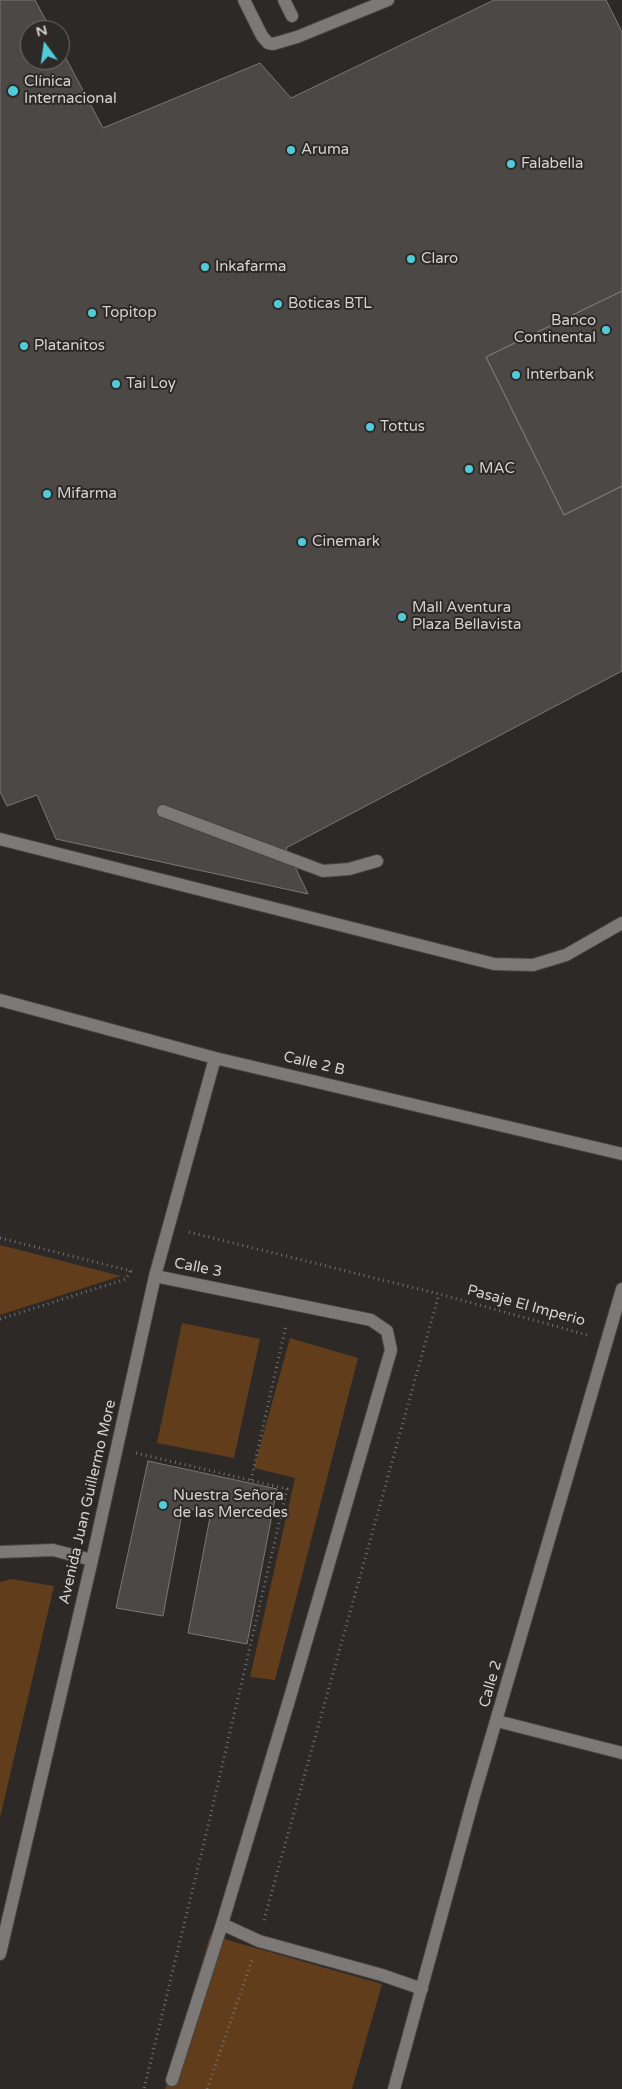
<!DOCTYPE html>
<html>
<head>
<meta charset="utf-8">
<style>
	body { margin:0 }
	#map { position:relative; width:622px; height:2089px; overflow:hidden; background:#2c2926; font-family:"Varela Round",sans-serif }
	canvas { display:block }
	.north { position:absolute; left:20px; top:20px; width:50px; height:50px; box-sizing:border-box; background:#2c2926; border:1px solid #6f6d6a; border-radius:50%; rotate:346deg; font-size:14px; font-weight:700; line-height:20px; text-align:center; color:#d4d2d0 }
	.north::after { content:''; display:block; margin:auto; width:18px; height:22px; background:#52cbd8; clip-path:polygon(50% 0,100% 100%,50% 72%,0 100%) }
</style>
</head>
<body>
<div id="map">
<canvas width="622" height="2089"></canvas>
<div class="north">N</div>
</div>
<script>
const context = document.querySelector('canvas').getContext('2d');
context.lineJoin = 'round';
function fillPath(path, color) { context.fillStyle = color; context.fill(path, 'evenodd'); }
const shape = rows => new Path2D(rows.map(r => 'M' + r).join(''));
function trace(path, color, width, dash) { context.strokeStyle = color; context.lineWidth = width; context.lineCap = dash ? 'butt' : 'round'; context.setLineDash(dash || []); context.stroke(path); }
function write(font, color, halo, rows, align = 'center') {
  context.font = font + ' "Varela Round",sans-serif'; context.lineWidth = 4; context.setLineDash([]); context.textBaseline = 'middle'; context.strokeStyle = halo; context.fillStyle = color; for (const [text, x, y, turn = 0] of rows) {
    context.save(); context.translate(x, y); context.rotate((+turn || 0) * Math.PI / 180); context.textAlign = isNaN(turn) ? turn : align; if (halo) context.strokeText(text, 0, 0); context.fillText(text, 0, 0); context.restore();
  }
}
const green = shape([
	[0,1245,121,1276,0,1315],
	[182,1323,260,1339,234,1458,157,1443],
	[290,1338,358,1358,275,1680,250,1677,295,1478,254,1468],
	[11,1579,54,1586,0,1818,0,1582],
	[210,1935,382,1984,352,2089,165,2089]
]);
const building = shape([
	[0,0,35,0,51,30,30,30,30,60,60,60,60,47,103,128,260,63,291,98,494,0,606,0,622,32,622,291,486,357,564,515,622,486,622,671,286,848,308,894,56,839,37,795,7,806,0,792,0,0],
	[622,291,622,486,564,515,486,357,622,291],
	[148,1461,277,1489,247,1644,188,1633,211,1512,183,1508,163,1616,116,1608,148,1461]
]);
const path = shape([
	[189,1232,439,1294,587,1335],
	[0,1238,135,1272],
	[0,1319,126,1279,130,1271],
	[136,1453,287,1489,208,1826,144,2089],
	[251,1480,286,1325],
	[264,1920,439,1294],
	[207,2089,252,1960]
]);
const minor = shape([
	[244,0,262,36,268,43,273,44,297,37,388,0],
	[284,0,292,16],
	[163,811,323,871,349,869,377,861],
	[0,839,494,964,533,965,566,955,622,923],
	[0,1000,215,1058,622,1154],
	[155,1276,371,1320,387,1331,391,1350,290,1697,222,1924,172,2080],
	[0,1552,53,1550,92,1560],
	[497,1721,622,1753],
	[222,1924,259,1941,382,1975,422,1989],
	[0,1954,92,1560,155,1276,215,1058],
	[394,2089,474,1796,622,1289]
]);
const markers = [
	[13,91,6,"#52cbd8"],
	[291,150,5,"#52cbd8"],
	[511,164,5,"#52cbd8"],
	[411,259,5,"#52cbd8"],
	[205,267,5,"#52cbd8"],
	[278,304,5,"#52cbd8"],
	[92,313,5,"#52cbd8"],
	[606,330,5,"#52cbd8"],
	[24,346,5,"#52cbd8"],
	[516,375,5,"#52cbd8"],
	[116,384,5,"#52cbd8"],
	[370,427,5,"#52cbd8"],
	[469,469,5,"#52cbd8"],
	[47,494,5,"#52cbd8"],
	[302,542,5,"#52cbd8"],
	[402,617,5,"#52cbd8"],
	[163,1505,5,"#52cbd8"]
];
const poiNames = [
	["Clínica",24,82],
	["Internacional",24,99],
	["Aruma",301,150],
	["Falabella",521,164],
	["Claro",421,259],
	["Inkafarma",215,267],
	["Boticas BTL",288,304],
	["Topitop",102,313],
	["Banco",596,321,"right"],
	["Continental",596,338,"right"],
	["Platanitos",34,346],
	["Interbank",526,375],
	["Tai Loy",126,384],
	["Tottus",380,427],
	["MAC",479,469],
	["Mifarma",57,494],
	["Cinemark",312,542],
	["Mall Aventura",412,608],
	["Plaza Bellavista",412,625],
	["Nuestra Señora",173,1496],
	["de las Mercedes",173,1513]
];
const streetNames = [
	["Calle 2 B",314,1064,13],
	["Calle 3",198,1268,11],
	["Pasaje El Imperio",526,1306,15],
	["Avenida Juan Guillermo More",88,1502,-77],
	["Calle 2",491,1684,-74]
];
fillPath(green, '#613d1c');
fillPath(building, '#4c4845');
trace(building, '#7b7774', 1);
trace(minor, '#474441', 14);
trace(path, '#75726f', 3, [1, 4]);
trace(minor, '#7d7976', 12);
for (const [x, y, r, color] of markers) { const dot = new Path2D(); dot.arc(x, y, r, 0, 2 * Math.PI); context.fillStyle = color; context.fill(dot); trace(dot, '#2c2926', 2); }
write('15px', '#d4d2d0', '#2c2926', poiNames, 'left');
write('15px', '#d4d2d0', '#2c2926', streetNames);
</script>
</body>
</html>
